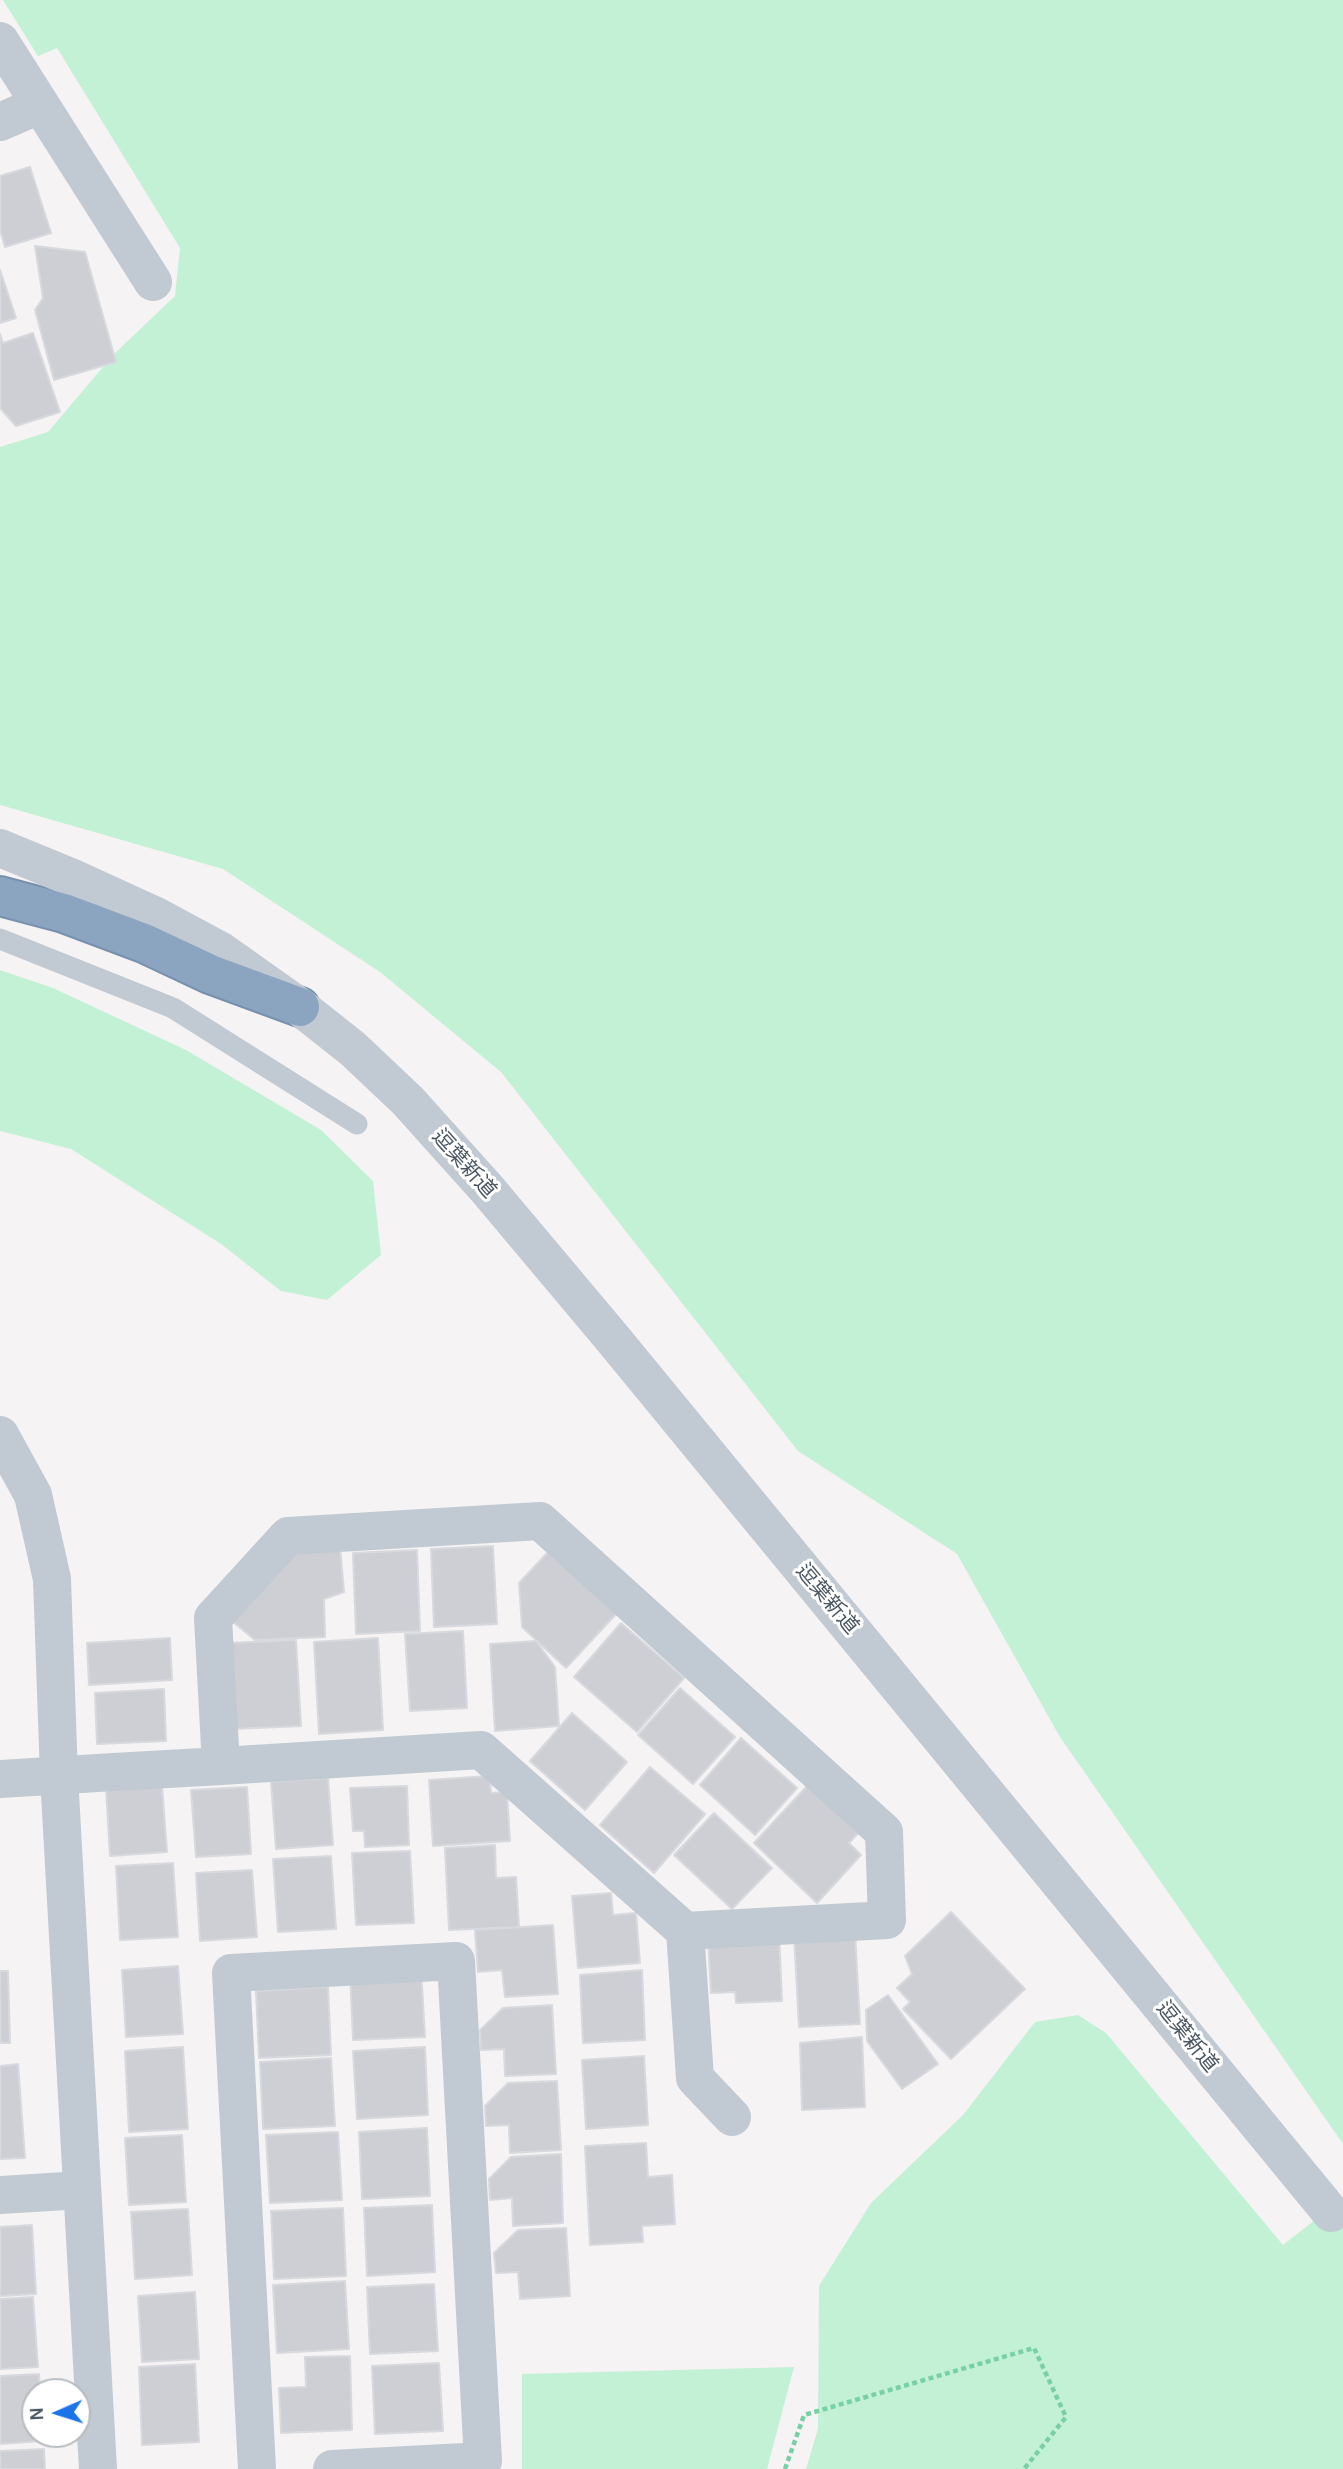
<!DOCTYPE html>
<html>
<head>
<meta charset="utf-8">
<style>
	body { margin:0 }
	#map { position:relative; width:1343px; height:2469px; overflow:hidden; background:#f5f3f3; font-family:Karla,sans-serif }
	canvas { display:block }
	.north { position:absolute; left:21px; top:2378px; width:70px; height:70px; box-sizing:border-box; background:#fff; border:2px solid #b7bbc0; border-radius:50%; rotate:267deg; font-size:19px; font-weight:700; line-height:28px; text-align:center; color:#4a5661 }
	.north::after { content:''; display:block; margin:auto; width:24px; height:32px; background:#1a73e8; clip-path:polygon(50% 0,100% 100%,50% 72%,0 100%) }
</style>
</head>
<body>
<div id="map">
<canvas width="1343" height="2469"></canvas>
<div class="north">N</div>
</div>
<script>
const context = document.querySelector('canvas').getContext('2d');
context.lineJoin = 'round';
function fillPath(path, color) { context.fillStyle = color; context.fill(path, 'evenodd'); }
const shape = rows => new Path2D(rows.map(r => 'M' + r).join(''));
function trace(path, color, width, dash) { context.strokeStyle = color; context.lineWidth = width; context.lineCap = dash ? 'butt' : 'round'; context.setLineDash(dash || []); context.stroke(path); }
function write(font, color, halo, rows, align = 'center') {
  context.font = font + ' Karla,"Noto Sans JP",sans-serif'; context.lineWidth = 6; context.setLineDash([]); context.textBaseline = 'middle'; context.strokeStyle = halo; context.fillStyle = color; for (const [text, x, y, turn = 0] of rows) {
    context.save(); context.translate(x, y); context.rotate((+turn || 0) * Math.PI / 180); context.textAlign = isNaN(turn) ? turn : align; if (halo) context.strokeText(text, 0, 0); context.fillText(text, 0, 0); context.restore();
  }
}
const green = shape([
	[3,0,1343,0,1343,2144,1060,1737,957,1554,798,1451,501,1072,380,972,223,869,0,805,0,447,48,432,114,354,175,296,180,248,57,48,38,56],
	[0,970,53,988,186,1050,321,1130,373,1181,381,1255,327,1300,281,1291,221,1244,71,1149,0,1131],
	[1078,2015,1106,2033,1283,2245,1343,2198,1343,2469,806,2469,818,2429,819,2286,871,2203,963,2115,1035,2022],
	[794,2367,767,2469,522,2469,522,2374]
]);
const building = shape([
	[30,167,51,233,5,247,0,230,0,176,30,167],
	[35,246,85,252,116,362,54,380,35,310,43,298,35,246],
	[0,270,16,318,0,323,0,270],
	[33,333,60,412,16,426,0,408,0,334,3,343,33,333],
	[339,1535,344,1592,324,1599,325,1637,255,1640,228,1618,296,1538,339,1535],
	[493,1546,497,1624,434,1627,431,1549,493,1546],
	[417,1550,420,1631,356,1634,353,1553,417,1550],
	[550,1550,617,1613,566,1668,522,1627,519,1583,550,1550],
	[621,1623,684,1678,637,1732,574,1677,621,1623],
	[463,1631,467,1708,410,1711,405,1634,463,1631],
	[170,1638,172,1680,89,1685,87,1643,170,1638],
	[378,1638,383,1730,319,1734,314,1642,378,1638],
	[296,1640,301,1726,232,1729,228,1643,296,1640],
	[536,1641,555,1667,559,1726,495,1731,490,1644,536,1641],
	[680,1688,735,1737,693,1784,638,1735,680,1688],
	[164,1689,166,1741,97,1744,95,1693,164,1689],
	[572,1713,627,1762,585,1810,530,1761,572,1713],
	[741,1738,797,1788,755,1835,700,1785,741,1738],
	[650,1767,705,1814,654,1873,600,1825,650,1767],
	[490,1776,491,1793,507,1792,510,1841,433,1846,429,1780,490,1776],
	[328,1778,333,1845,276,1849,271,1782,328,1778],
	[808,1785,858,1833,849,1843,861,1855,817,1903,754,1843,808,1785],
	[162,1786,167,1852,110,1856,106,1789,162,1786],
	[407,1786,409,1845,365,1847,364,1831,353,1831,350,1788,407,1786],
	[247,1787,251,1854,196,1857,191,1790,247,1787],
	[714,1813,772,1868,732,1909,674,1855,714,1813],
	[495,1845,496,1878,516,1877,519,1927,449,1930,445,1848,495,1845],
	[410,1851,414,1923,356,1925,352,1853,410,1851],
	[331,1856,336,1929,278,1932,273,1859,331,1856],
	[173,1863,178,1937,120,1940,116,1866,173,1863],
	[252,1870,257,1937,200,1941,196,1873,252,1870],
	[611,1893,613,1915,636,1913,640,1963,578,1968,572,1896,611,1893],
	[951,1912,1025,1989,951,2059,903,2009,910,2002,897,1988,912,1974,905,1956,951,1912],
	[553,1925,558,1994,505,1997,502,1970,478,1972,475,1930,553,1925],
	[855,1932,860,2024,799,2027,794,1935,855,1932],
	[779,1934,782,2001,736,2003,735,1992,711,1993,708,1937,779,1934],
	[178,1966,183,2034,126,2037,122,1970,178,1966],
	[421,1969,425,2037,353,2040,350,1972,421,1969],
	[642,1970,645,2040,583,2043,580,1975,642,1970],
	[0,1971,8,1971,10,2043,0,2043,0,1971],
	[328,1987,331,2055,259,2058,256,1991,328,1987],
	[888,1995,938,2064,902,2089,867,2041,866,2010,888,1995],
	[552,2005,556,2074,505,2076,504,2049,481,2050,480,2030,503,2008,552,2005],
	[862,2037,865,2107,802,2110,800,2043,862,2037],
	[183,2047,188,2129,129,2132,125,2051,183,2047],
	[425,2047,428,2115,357,2119,353,2051,425,2047],
	[644,2056,648,2125,586,2129,582,2060,644,2056],
	[331,2058,335,2126,263,2129,260,2062,331,2058],
	[18,2064,25,2158,0,2159,0,2066,18,2064],
	[557,2081,561,2150,510,2153,509,2125,486,2126,485,2106,508,2083,557,2081],
	[427,2128,430,2196,362,2199,359,2132,427,2128],
	[338,2132,342,2200,270,2203,266,2135,338,2132],
	[182,2135,186,2202,129,2205,125,2138,182,2135],
	[646,2143,648,2177,672,2175,675,2224,642,2226,643,2242,590,2245,585,2146,646,2143],
	[561,2154,563,2223,513,2226,512,2198,490,2200,489,2179,511,2157,561,2154],
	[432,2205,435,2272,367,2276,364,2208,432,2205],
	[343,2208,346,2276,274,2279,271,2211,343,2208],
	[188,2209,192,2275,135,2279,131,2212,188,2209],
	[32,2225,36,2294,0,2296,0,2227,32,2225],
	[566,2228,570,2296,520,2299,518,2272,496,2273,494,2253,518,2230,566,2228],
	[345,2281,349,2349,277,2353,273,2285,345,2281],
	[434,2284,438,2351,370,2354,367,2287,434,2284],
	[195,2292,199,2359,142,2362,138,2296,195,2292],
	[33,2297,38,2367,0,2369,0,2299,33,2297],
	[350,2356,352,2430,281,2433,279,2388,306,2387,305,2357,350,2356],
	[439,2363,443,2431,375,2434,372,2366,439,2363],
	[195,2364,199,2442,142,2445,139,2367,195,2364],
	[39,2374,40,2392,35,2392,35,2434,42,2434,42,2441,0,2444,0,2376,39,2374],
	[44,2449,45,2469,0,2469,0,2451,44,2449]
]);
const path = shape([
	[785,2469,804,2415,1034,2348,1066,2417,1024,2469]
]);
const service = shape([
	[0,939,173,1008,357,1124]
]);
const minor = shape([
	[0,41,153,282],
	[0,122,39,105],
	[0,1779,114,1772,221,1766,481,1750,685,1931,887,1920,884,1832,540,1521,288,1536,213,1618,221,1766],
	[685,1931,695,2078,732,2117],
	[0,2195,82,2190],
	[257,2469,231,1973,456,1961,483,2461,332,2469]
]);
const tertiary = shape([
	[0,848,73,878,156,916,221,951,300,1007,353,1049,408,1101,487,1189,613,1339,1331,2213],
	[0,1435,33,1495,52,1579,59,1776,98,2469]
]);
const motorway = shape([
	[0,896,64,913,144,943,210,974,300,1007]
]);
const streetNames = [
	["逗葉新道",464,1164,48],
	["逗葉新道",827,1599,50],
	["逗葉新道",1187,2037,51]
];
fillPath(green, '#c3f1d5');
fillPath(building, '#cdcfd5');
trace(building, '#d7d9de', 2);
trace(motorway, '#7690ad', 42);
trace(path, '#7ad0a6', 4.5, [5, 3.5]);
trace(service, '#c1cad2', 21);
trace(minor, '#c1cad2', 38);
trace(tertiary, '#c1cad2', 38);
trace(motorway, '#8ba5c1', 38);
write('21px', '#4a5661', '#fff', streetNames);
</script>
</body>
</html>
